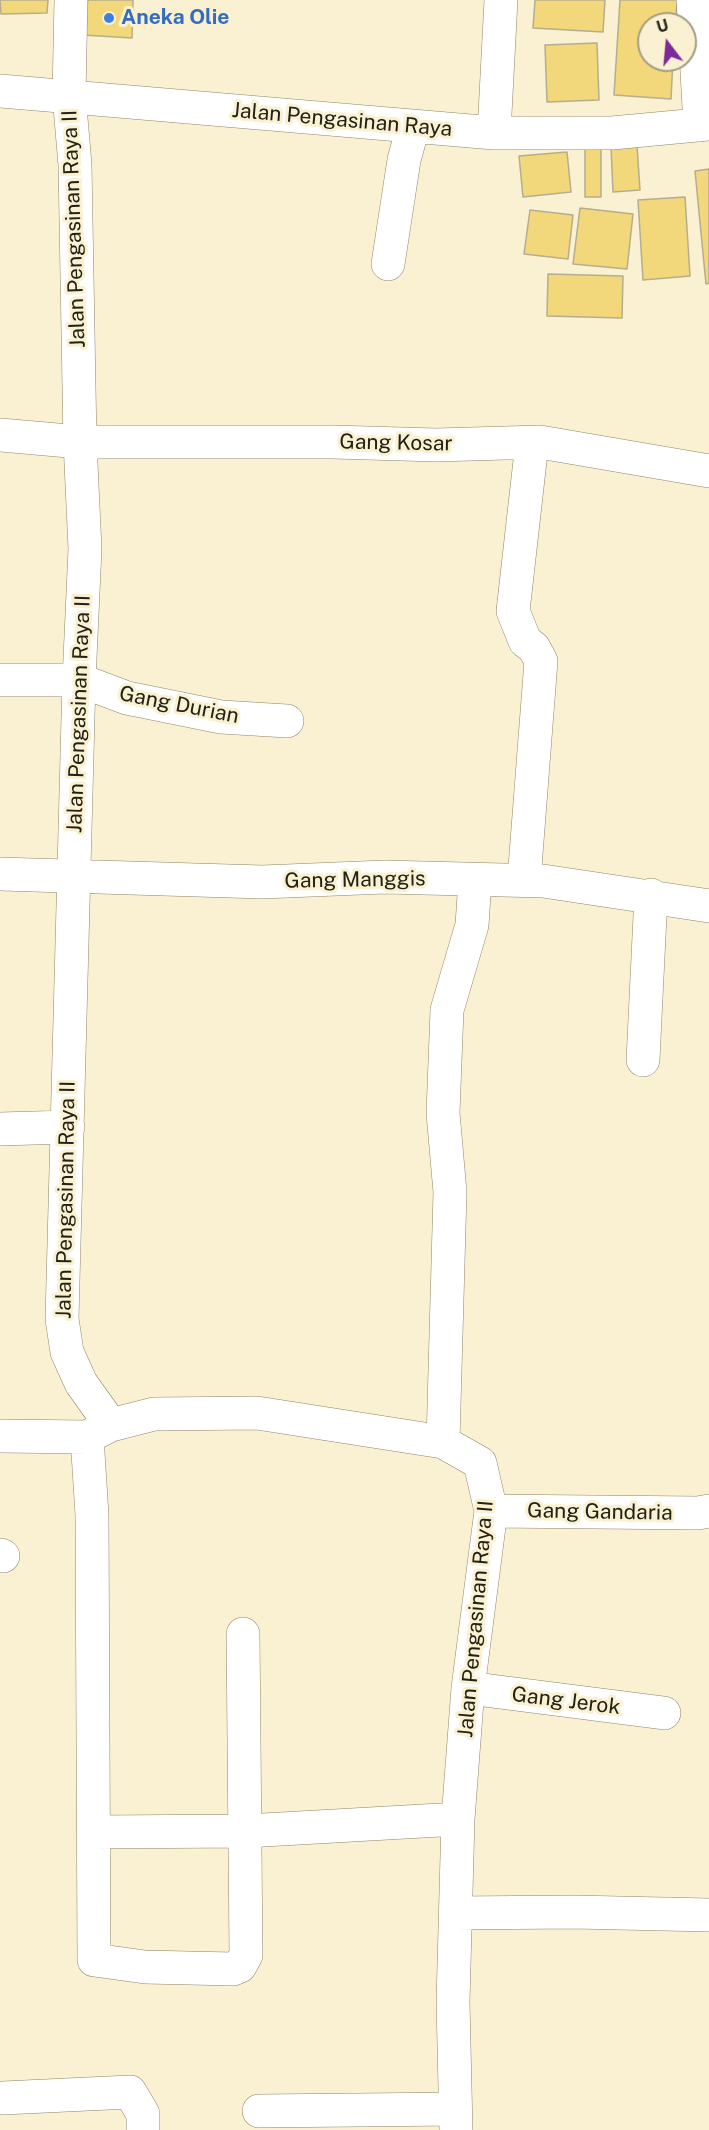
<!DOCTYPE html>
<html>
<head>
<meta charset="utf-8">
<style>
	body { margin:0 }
	#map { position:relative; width:709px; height:2130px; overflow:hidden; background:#f9f1d1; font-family:"Public Sans",sans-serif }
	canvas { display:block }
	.north { position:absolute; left:637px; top:12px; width:60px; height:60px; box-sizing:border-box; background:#f9f1d1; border:2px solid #a39d86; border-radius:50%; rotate:344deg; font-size:16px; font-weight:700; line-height:24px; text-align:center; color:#232015 }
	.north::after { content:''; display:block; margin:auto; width:21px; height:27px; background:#7d2999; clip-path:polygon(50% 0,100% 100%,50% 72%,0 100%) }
</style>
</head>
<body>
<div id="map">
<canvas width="709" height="2130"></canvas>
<div class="north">U</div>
</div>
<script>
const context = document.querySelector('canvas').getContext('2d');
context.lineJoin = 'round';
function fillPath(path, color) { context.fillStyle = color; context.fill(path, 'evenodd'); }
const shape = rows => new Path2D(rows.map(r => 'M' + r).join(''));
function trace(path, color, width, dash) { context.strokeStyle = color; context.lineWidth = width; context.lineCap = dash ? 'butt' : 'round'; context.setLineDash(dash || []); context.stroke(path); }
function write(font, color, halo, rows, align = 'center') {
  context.font = font + ' "Public Sans",sans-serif'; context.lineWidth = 6; context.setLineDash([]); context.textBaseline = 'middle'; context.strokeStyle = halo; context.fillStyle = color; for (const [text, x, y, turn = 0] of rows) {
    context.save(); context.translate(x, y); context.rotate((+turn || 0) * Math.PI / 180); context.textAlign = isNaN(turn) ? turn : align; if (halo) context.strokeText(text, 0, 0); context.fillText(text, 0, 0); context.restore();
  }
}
const building = shape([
	[0,0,48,0,47,13,1,14,0,0],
	[88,0,133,0,132,38,83,35,88,0],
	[535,0,605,0,603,32,533,28,535,0],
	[620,0,677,0,676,24,649,24,649,60,673,60,671,99,614,95,620,0],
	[597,43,599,100,547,102,545,45,597,43],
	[585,146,601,147,601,197,585,197,585,146],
	[637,146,640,190,613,192,611,147,637,146],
	[567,152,571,192,523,197,519,156,567,152],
	[709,169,709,283,706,284,695,171,709,169],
	[685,197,690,276,643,280,638,200,685,197],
	[580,208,633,214,627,269,573,264,580,208],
	[530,210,573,215,568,259,524,254,530,210],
	[548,274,623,276,622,318,547,316,548,274]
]);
const minor = shape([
	[71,0,69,95,75,165,80,442,85,549,79,680,62,1319,67,1352,81,1383,111,1425,154,1414,257,1413,443,1442,480,1463,491,1511,468,1688,458,1819,453,2002,456,2130],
	[693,0,700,125],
	[0,91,494,133,612,133,709,124],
	[494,133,501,0],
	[388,264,404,160,413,127],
	[0,435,80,442,333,442,436,445,540,442,709,471],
	[0,680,79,680,127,698,221,717,287,721],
	[0,874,262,882,385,877,543,881,709,906],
	[524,880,541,661,534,648,525,641,513,611,532,443],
	[643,1060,651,895],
	[0,1129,68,1127],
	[0,1436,87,1437,107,1427],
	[87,1437,92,1515,94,1960,145,1967,233,1969,240,1966,246,1955,243,1634],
	[443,1442,450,1192,443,1113,447,1010,472,925,475,880],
	[491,1511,698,1513,709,1511],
	[0,1555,3,1556],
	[468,1688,664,1713],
	[95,1832,246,1831,458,1819],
	[455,1913,574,1912,709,1915],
	[3,2098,130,2092,143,2114,143,2130],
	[259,2111,455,2109]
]);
const markers = [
	[109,18,6,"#3f7fe0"]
];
const shopNames = [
	["Aneka Olie",121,18]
];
const streetNames = [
	["Jalan Pengasinan Raya",342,120,5],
	["Jalan Pengasinan Raya II",74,229,-92],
	["Gang Kosar",396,443,1],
	["Gang Durian",179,705,11],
	["Jalan Pengasinan Raya II",79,714,-88],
	["Gang Manggis",355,880,-1],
	["Jalan Pengasinan Raya II",66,1200,-89],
	["Gang Gandaria",600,1512,1],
	["Jalan Pengasinan Raya II",476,1619,-85],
	["Gang Jerok",566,1701,7]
];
fillPath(building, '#f2d87a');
trace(building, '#b5ad8f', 1.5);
trace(minor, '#8e8669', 34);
trace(minor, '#fff', 33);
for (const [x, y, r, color] of markers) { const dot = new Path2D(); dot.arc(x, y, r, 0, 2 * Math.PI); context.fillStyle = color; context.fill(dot); trace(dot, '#f9f1d1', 2); }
write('bold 21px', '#366cbe', '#f9f1d1', shopNames, 'left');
write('21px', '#232015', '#f9f1d1', streetNames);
</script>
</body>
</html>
